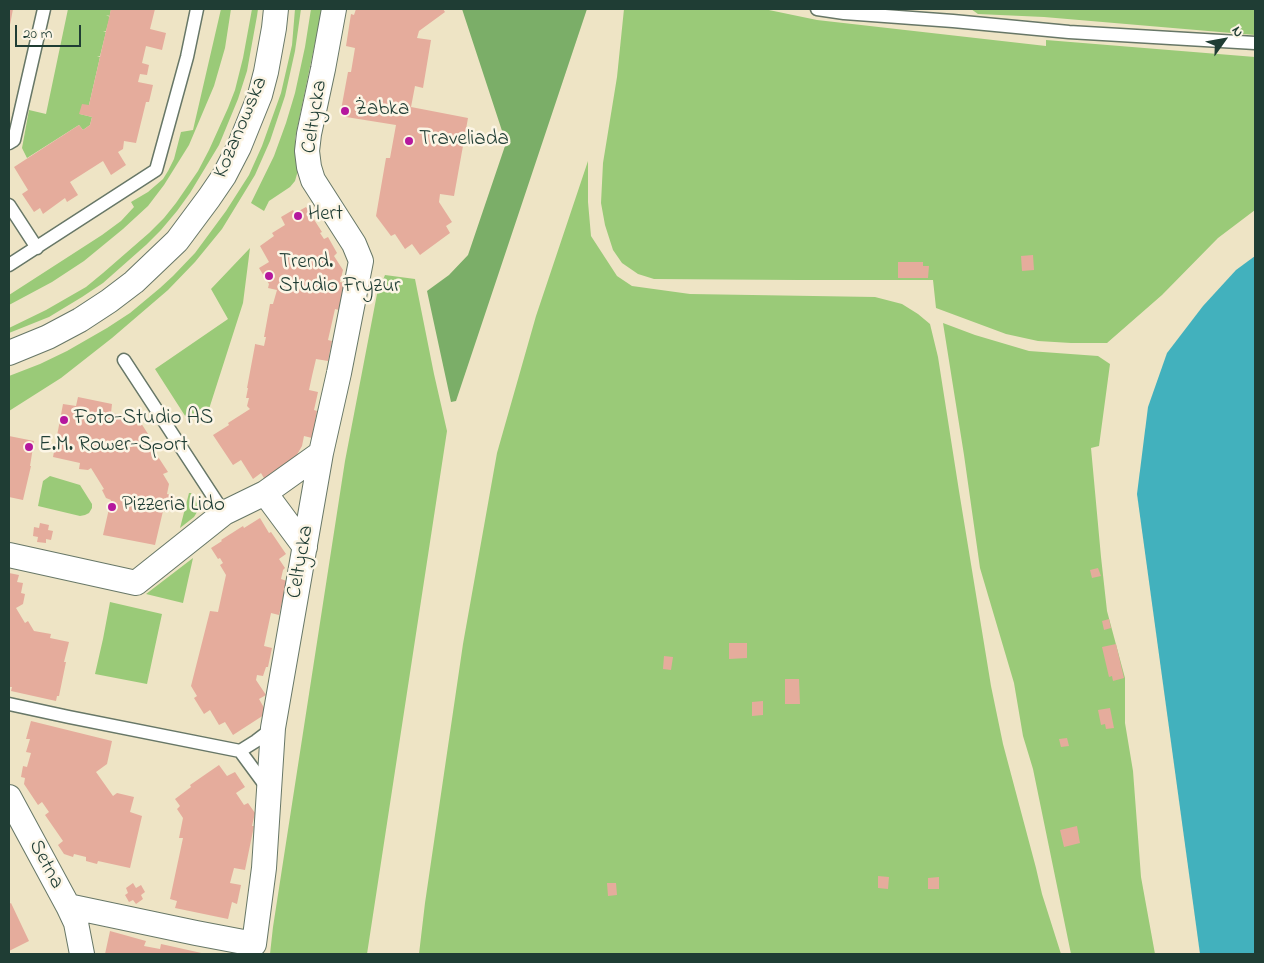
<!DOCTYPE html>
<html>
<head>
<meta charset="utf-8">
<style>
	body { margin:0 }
	#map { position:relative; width:1264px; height:963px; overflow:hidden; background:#eee4c5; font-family:"Indie Flower",sans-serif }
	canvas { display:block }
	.frame { position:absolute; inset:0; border:10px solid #1f3d34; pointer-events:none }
	.north { position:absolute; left:1199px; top:15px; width:50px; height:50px; -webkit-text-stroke:4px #fcf5e5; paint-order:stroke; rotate:58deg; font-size:14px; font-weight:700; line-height:20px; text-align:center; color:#1f3d34 }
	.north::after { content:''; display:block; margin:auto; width:18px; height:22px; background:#1f3d34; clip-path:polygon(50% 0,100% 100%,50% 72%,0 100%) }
	.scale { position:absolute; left:15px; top:25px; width:66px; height:22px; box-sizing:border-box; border:2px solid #1f3d34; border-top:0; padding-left:6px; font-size:15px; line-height:18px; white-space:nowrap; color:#1f3d34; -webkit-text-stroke:4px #fcf5e5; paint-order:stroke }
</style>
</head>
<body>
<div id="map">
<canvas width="1264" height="963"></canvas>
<div class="frame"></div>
<div class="north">N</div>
<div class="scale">20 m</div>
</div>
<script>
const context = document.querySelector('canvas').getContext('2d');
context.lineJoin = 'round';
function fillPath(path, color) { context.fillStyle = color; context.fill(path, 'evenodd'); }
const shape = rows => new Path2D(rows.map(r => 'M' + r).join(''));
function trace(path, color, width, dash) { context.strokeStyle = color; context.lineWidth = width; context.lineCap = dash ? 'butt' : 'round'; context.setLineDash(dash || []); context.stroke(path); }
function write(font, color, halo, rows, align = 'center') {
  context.font = font + ' "Indie Flower",sans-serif'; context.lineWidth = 5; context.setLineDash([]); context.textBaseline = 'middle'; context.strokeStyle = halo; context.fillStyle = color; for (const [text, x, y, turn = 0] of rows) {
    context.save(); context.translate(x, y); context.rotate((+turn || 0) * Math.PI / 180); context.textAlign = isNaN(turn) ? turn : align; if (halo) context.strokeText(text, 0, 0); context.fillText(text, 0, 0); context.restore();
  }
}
const green = shape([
	[68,9,111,9,110,16,106,15,110,17,106,31,103,31,106,32,100,56,97,56,100,57,89,105,80,114,92,117,90,125,83,130,79,125,27,158,22,148,29,110,46,114],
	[221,9,231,9,225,48,214,86,189,145,164,185,148,206,123,229,84,261,52,282,9,305,9,295,102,235,121,221,134,207,131,202,148,192,163,179,168,171,174,159,181,132,193,130],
	[252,9,258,9,257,16,247,71,238,99,219,145,190,193,177,211,161,230,146,245,103,283,82,297,49,317,9,333,9,328,46,310,86,287,103,273,149,233,164,218,176,203,198,171,209,150,228,108,235,90,243,58],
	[295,9,301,9,295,51,285,96,270,141,255,175,222,229,195,262,168,290,112,338,61,378,9,411,9,376,40,364,67,351,107,328,130,313,160,288,173,276,195,253,226,211,249,175,262,146,281,93,292,45],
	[311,9,322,9,295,139,296,154,299,167,295,181,290,187,269,201,264,211,251,203,274,156,286,123,295,93,305,47],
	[624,9,764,9,817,20,1046,46,1046,40,1255,57,1255,210,1218,238,1162,295,1107,343,1071,343,1038,341,1006,334,936,308,933,280,798,280,654,279,638,274,622,263,613,250,605,225,601,203,603,163,617,77],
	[971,9,1255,9,1255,35,1044,17,978,14],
	[588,161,588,202,591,236,617,276,632,286,690,294,875,297,902,304,918,314,930,324,938,357,959,491,991,686,1003,744,1036,868,1042,894,1061,954,419,954,425,903,463,644,497,453,536,316],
	[250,248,243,303,209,409,189,422,155,369,228,319,211,289],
	[385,275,415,279,434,374,447,431,367,954,270,954,273,927,345,461,377,294],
	[943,323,975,335,1029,351,1098,356,1110,364,1099,446,1091,448,1101,557,1107,611,1125,678,1125,723,1133,771,1141,877,1155,954,1071,954,1033,769,1023,736,1014,683,980,568,964,455],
	[50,476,80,485,92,504,92,508,89,513,85,515,80,516,38,506,43,481],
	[189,493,191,493,196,501,198,506,197,512,194,517,180,528],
	[193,558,183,603,146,594],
	[110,602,162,614,147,684,95,674,103,639]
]);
const forest = shape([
	[462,9,587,9,456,401,451,402,427,291,449,275,468,255,506,143]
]);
const water = shape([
	[1255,256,1255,954,1200,954,1137,494,1148,407,1167,353,1203,306,1236,270]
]);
const building = shape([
	[9,9,13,9,10,25,9,25],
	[111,9,155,9,150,29,166,33,162,50,146,46,142,63,149,65,147,75,140,74,138,82,153,85,149,102,146,102,136,143,124,141,123,149,118,152,126,165,111,175,103,161,70,182,78,195,67,202,65,198,43,214,40,208,34,212,22,194,28,190,14,167,79,125,83,130,90,125,92,117,79,114,82,104,89,105],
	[356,9,443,9,445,12,419,31,417,38,431,40,423,88,415,86,411,107,468,118,454,196,440,194,439,202,452,222,446,226,450,233,420,255,412,244,405,249,395,234,391,236,376,216,386,158,390,158,396,125,346,117,341,110,348,72,351,72,355,48,346,46,351,14,354,15],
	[306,207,322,232,320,233,324,239,328,237,337,253,334,256,343,270,340,282,345,283,339,310,335,309,328,340,332,341,328,361,316,359,312,376,309,390,318,392,314,410,317,411,312,438,304,436,302,446,295,458,265,480,261,473,253,479,241,460,233,465,213,435,229,425,228,423,250,409,247,406,249,398,246,398,248,388,247,388,255,345,255,344,264,346,266,337,264,337,270,304,273,304,277,290,268,288,269,284,259,268,269,262,260,246,274,236,272,233,285,225,281,217,293,210,295,213],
	[1033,255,1034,270,1022,271,1021,256],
	[898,262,923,262,923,266,929,266,928,278,898,278],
	[78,397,112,404,111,413,121,415,127,425,134,420,138,426,141,423,148,434,141,438,149,451,153,449,168,472,163,474,169,484,167,494,174,496,172,506,168,505,166,512,163,511,155,545,103,535,111,500,106,498,102,490,104,489,91,468,88,470,79,469,80,463,53,457,63,404,76,406],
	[9,436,34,441,30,466,31,466,23,500,9,497],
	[260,518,269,533,271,532,286,554,279,559,285,568,283,570,281,579,287,581,279,615,271,613,264,646,272,648,268,667,266,667,263,676,257,675,256,680,266,695,259,699,267,713,233,735,225,722,219,725,210,710,204,714,194,698,197,696,191,686,210,611,218,612,226,575,220,565,223,563,220,558,218,559,211,548,222,541,221,540,243,526,244,528],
	[40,523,49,525,48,530,53,531,51,540,46,539,46,543,37,542,38,537,33,536,34,527,39,528],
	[1098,568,1101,576,1092,578,1090,570],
	[9,573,19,575,17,582,23,583,21,593,25,594,23,604,16,608,25,623,28,621,34,631,51,634,50,638,69,642,64,662,66,662,59,696,57,696,56,701,11,691,12,687,9,687],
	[1109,619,1111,628,1104,630,1102,621],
	[729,643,747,643,747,658,729,659],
	[1116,644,1124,678,1113,681,1112,676,1109,677,1102,647],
	[664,656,673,657,671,670,663,669],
	[785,679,799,679,800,704,785,704],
	[763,701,763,715,752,716,752,702],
	[1110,708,1114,728,1106,729,1105,724,1101,725,1098,710],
	[31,721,112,741,107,764,96,772,113,796,117,793,134,797,130,812,142,816,130,868,98,861,97,864,86,861,86,857,74,854,73,857,64,854,58,845,63,841,45,815,49,812,42,802,38,805,24,784,25,778,21,777,23,766,27,767,31,753,26,752,30,739,26,739],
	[1067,738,1069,746,1061,747,1059,739],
	[219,765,227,776,235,772,245,787,236,793,244,805,248,803,255,813,252,826,254,826,245,870,234,868,230,883,241,885,237,904,232,902,228,919,175,908,177,901,170,899,183,838,179,838,183,818,177,809,180,806,175,799,191,787,190,785],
	[1077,826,1080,843,1064,847,1060,830],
	[878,876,889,877,888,889,878,888],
	[939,877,939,889,928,889,928,878],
	[133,883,136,888,141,885,145,892,141,895,143,899,136,904,133,900,129,902,125,895,128,893,126,888],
	[607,883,616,883,617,895,608,896],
	[11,903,29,941,9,951,9,904],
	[110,931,146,941,144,946,160,949,161,944,206,954,105,954]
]);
const lane = shape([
	[817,9,844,13,953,21,1069,32,1255,43],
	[9,143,14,140,44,9],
	[9,205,37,248],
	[9,265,156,170,187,57,197,9],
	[124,360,224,513],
	[9,704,69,717,240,751,256,741,273,728],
	[240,751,268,789]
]);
const street = shape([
	[9,353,48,337,80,320,109,301,134,282,177,241,209,198,224,176,239,147,260,95,266,72,274,28,276,9],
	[265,493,305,547],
	[9,555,136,583,224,513,265,493,321,453],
	[9,797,68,906,76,923,82,954],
	[68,906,196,933,254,944,264,868,273,728,321,453,339,373,361,261,354,244,313,180,309,167,307,151,309,134,323,69,334,9]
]);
const markers = [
	[345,111,5,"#b5179e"],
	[409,141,5,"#b5179e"],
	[298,216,5,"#b5179e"],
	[269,276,5,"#b5179e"],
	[64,420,5,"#b5179e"],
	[29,447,5,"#b5179e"],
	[112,507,5,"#b5179e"]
];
const poiNames = [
	["Żabka",355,111],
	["Traveliada",419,141],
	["Hert",308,216],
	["Trend.",279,264],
	["Studio Fryzur",279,288],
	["Foto-Studio AS",74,420],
	["E.M. Rower-Sport",39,447],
	["Pizzeria Lido",122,507]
];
const streetNames = [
	["Celtycka",316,117,-81],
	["Kozanowska",242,128,-67],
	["Celtycka",302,562,-80],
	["Setna",45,865,62]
];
fillPath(green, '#9aca78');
fillPath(forest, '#7bae68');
fillPath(water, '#42b1bd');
fillPath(building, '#e5ac9c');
trace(lane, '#677767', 15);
trace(street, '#677767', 26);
trace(lane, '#fff', 12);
trace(street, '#fff', 24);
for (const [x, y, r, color] of markers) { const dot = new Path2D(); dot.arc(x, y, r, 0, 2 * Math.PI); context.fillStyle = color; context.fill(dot); trace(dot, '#fcf5e5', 2); }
write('21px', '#1f3d34', '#fcf5e5', poiNames, 'left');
write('21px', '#1f3d34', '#fcf5e5', streetNames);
</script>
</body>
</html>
